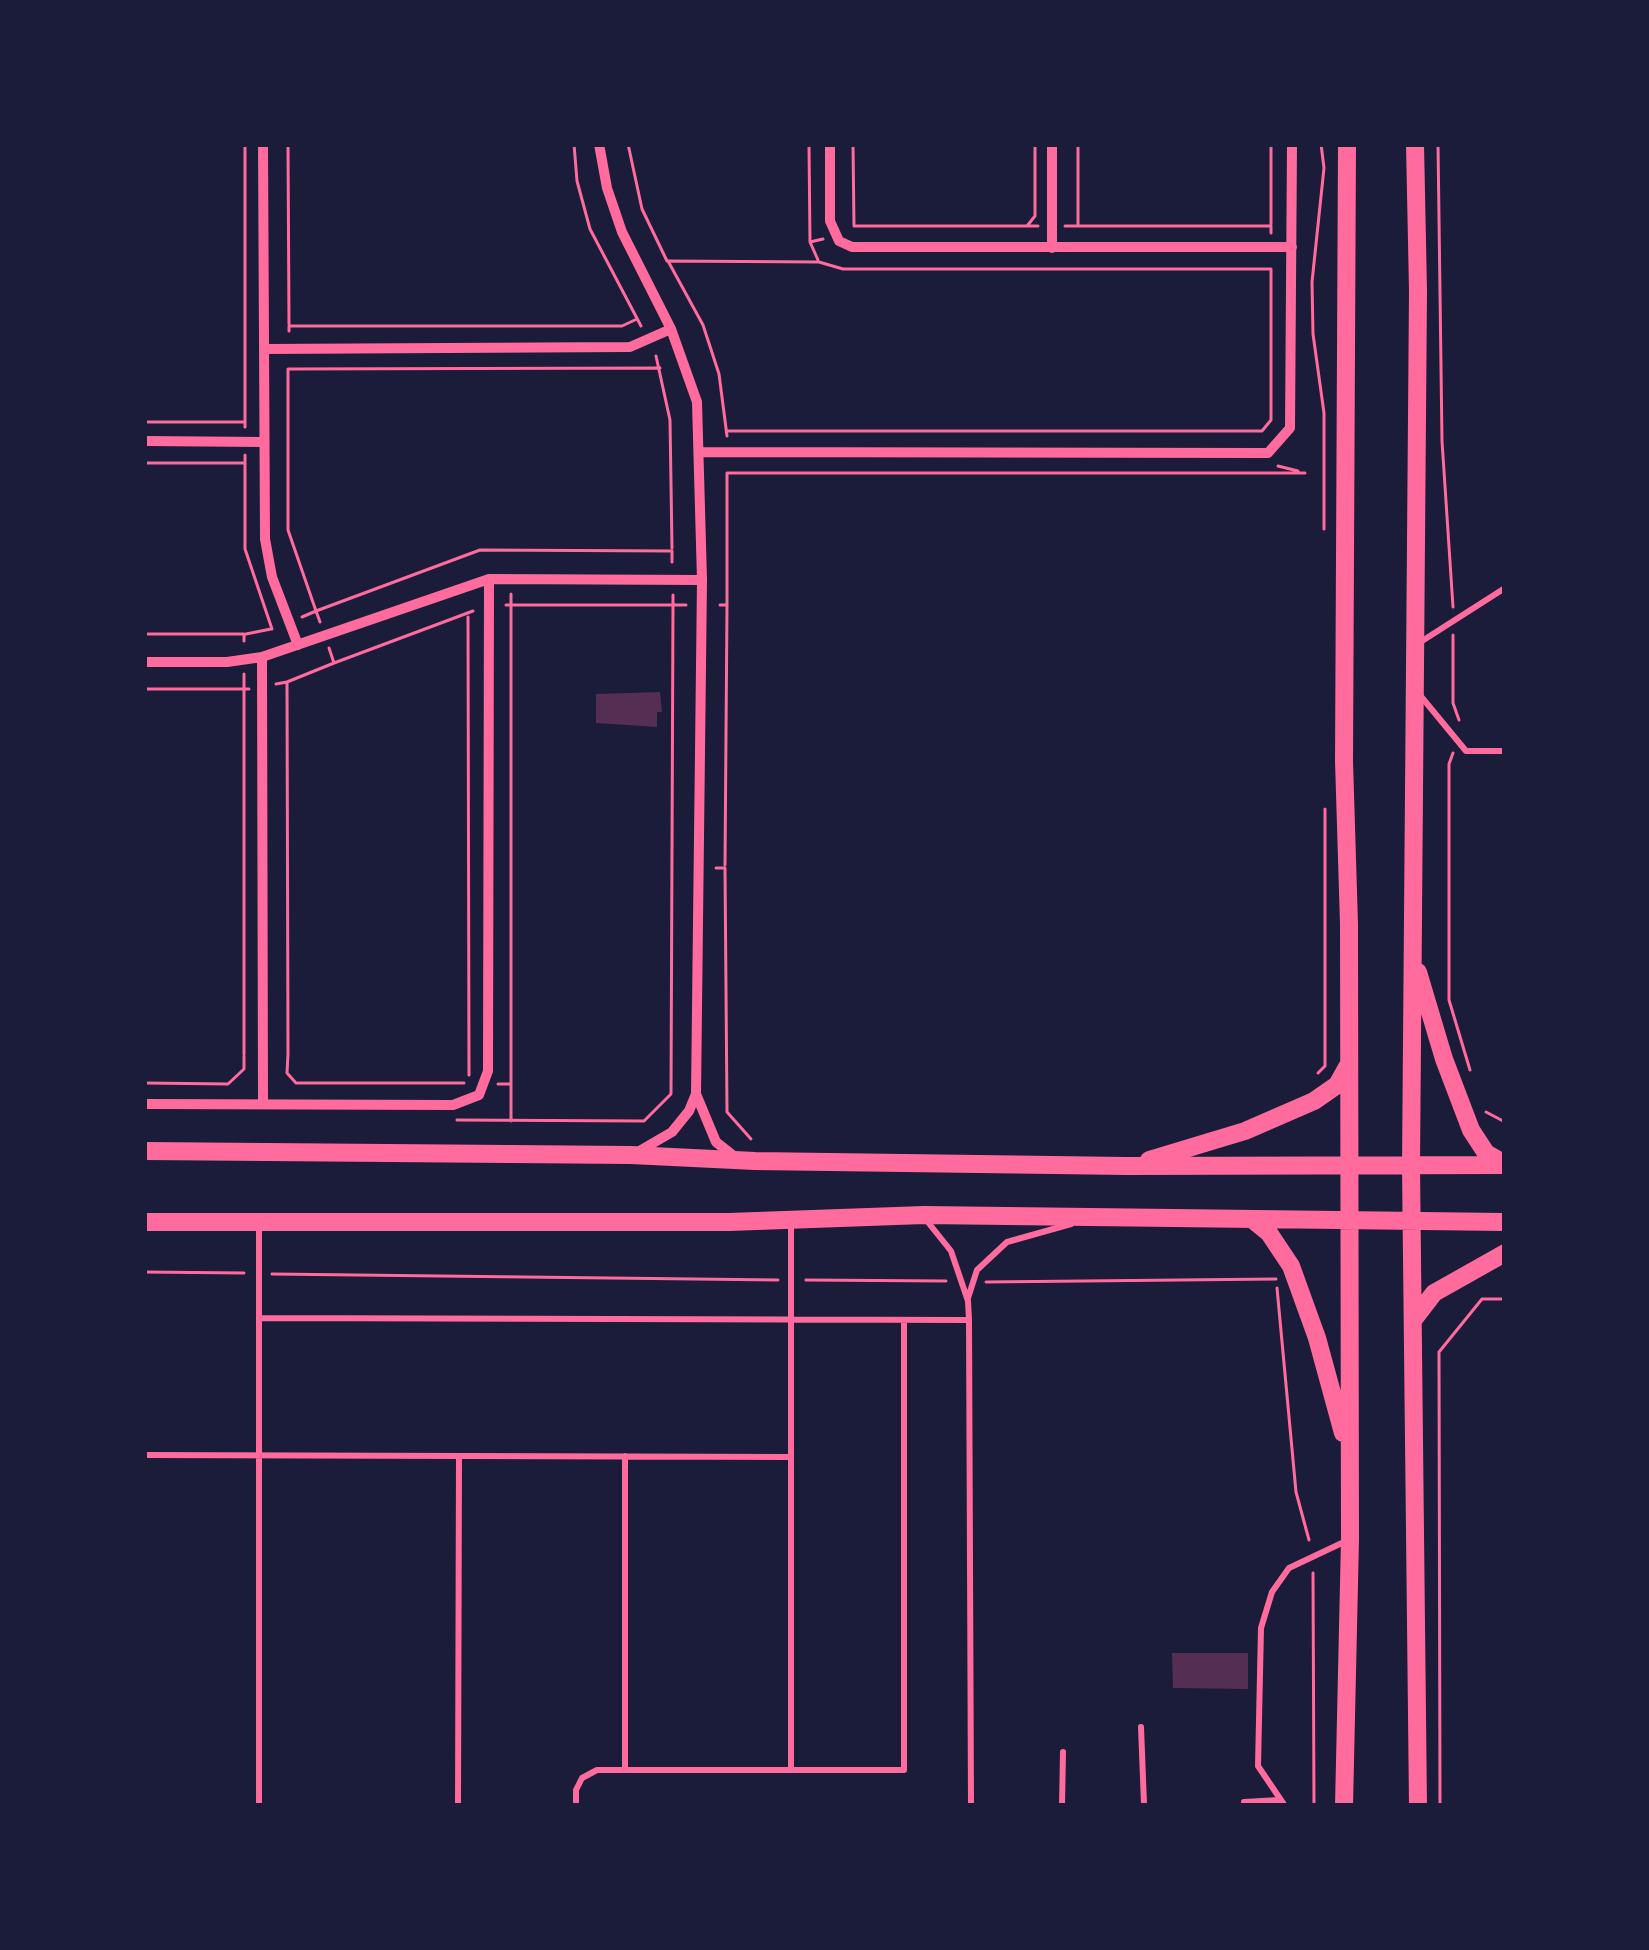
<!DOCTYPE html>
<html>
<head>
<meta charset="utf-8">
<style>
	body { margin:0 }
	#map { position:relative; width:1649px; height:1950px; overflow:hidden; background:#1b1b3a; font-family:"Varela Round",sans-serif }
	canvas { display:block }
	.frame { position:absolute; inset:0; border:147px solid #1b1b3a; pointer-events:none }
</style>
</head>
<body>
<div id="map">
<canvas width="1649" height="1950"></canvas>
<div class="frame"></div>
</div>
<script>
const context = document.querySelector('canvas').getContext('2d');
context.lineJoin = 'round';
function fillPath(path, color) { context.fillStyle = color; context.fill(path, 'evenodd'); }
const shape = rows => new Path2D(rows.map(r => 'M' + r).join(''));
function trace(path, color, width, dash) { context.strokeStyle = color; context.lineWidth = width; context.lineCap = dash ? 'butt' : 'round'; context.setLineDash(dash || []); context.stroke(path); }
const building = shape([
	[660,692,662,712,657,712,657,727,596,723,596,694],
	[1172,1653,1248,1653,1248,1689,1173,1688]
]);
const path = shape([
	[288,144,289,324],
	[574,144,577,181,590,229,641,326],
	[628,144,642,209,667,261],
	[809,144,810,242],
	[853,144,854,226],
	[1078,144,1078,226],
	[1321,144,1324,168,1312,282,1313,334,1324,413,1324,529],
	[1438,144,1442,441,1453,607],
	[1271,224,1271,144],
	[854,226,1038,226],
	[1027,226,1035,216,1035,144],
	[1065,226,1271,226,1271,233],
	[818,260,810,242,823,239],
	[289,331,289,326,622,326,637,319],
	[656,356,670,420,672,548],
	[660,368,288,369,288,530,316,611,480,550,672,551,672,562],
	[144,422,243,422],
	[245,427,245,144],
	[727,431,1262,431,1271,420,1271,269,843,269,819,262,668,261,703,325,719,374,727,436],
	[245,455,245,549,272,629],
	[144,463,244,463],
	[1278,466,1298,471],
	[506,605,673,605,673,595],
	[720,605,727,605,725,865],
	[727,605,727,473,1305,473],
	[302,617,316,611,320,622],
	[468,617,469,1075],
	[144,634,244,634,244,641],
	[246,634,271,629],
	[1453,635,1453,703,1459,720],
	[334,663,473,611],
	[287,682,334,663,329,648],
	[276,684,287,682,288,1054],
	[144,689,244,689,244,674],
	[1453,753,1449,764,1449,1000,1470,1070],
	[716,868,725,868,727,1112,751,1139],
	[244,1054,244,689,249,689],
	[288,1054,287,1073,296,1083,464,1083],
	[1318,1073,1325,1066,1325,809],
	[144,1083,228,1084,244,1069,244,1056],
	[498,1084,511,1084,511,1121],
	[511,1084,511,594],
	[671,1093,673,605,686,605],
	[1486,1112,1505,1122],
	[457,1120,644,1121,671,1094],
	[144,1272,244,1273],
	[272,1274,778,1280],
	[806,1280,946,1281],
	[986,1282,1276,1279],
	[1277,1288,1296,1492,1309,1540],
	[1313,1573,1314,1806],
	[1440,1806,1439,1352,1482,1299,1505,1299]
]);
const service = shape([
	[1422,641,1505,588],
	[1419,694,1466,751,1505,751],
	[927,1221,951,1251,968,1301,969,1320,971,1806],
	[968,1298,977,1270,1007,1242,1071,1224],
	[259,1318,969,1320],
	[144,1455,789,1457],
	[1141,1727,1144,1804],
	[625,1770,625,1456],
	[791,1770,904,1770,904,1320],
	[1244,1802,1279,1800],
	[259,1806,259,1226],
	[458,1806,459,1456],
	[576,1806,576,1790,582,1778,597,1770,791,1770,791,1222],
	[1062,1806,1063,1752],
	[1285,1806,1258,1766,1261,1628,1272,1592,1289,1568,1344,1542]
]);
const minor = shape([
	[263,144,265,539,272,577,298,645],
	[599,144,607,188,622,232,671,329,697,402,702,580,696,1094,716,1142,735,1157],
	[830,144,830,221,839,241,852,247,1292,247],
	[1052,248,1052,144],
	[264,349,630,347,671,329],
	[144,441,263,442],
	[700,452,1268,453,1290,428,1292,144],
	[262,657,263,1103],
	[144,662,227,662,262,657,489,579,702,580],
	[144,1104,453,1105,479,1095,488,1071,489,579],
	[636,1153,672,1132,689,1111,696,1094]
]);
const trunk = shape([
	[1415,144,1418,291,1411,1166,1418,1806],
	[1418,972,1444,1059,1471,1130,1486,1153,1505,1164],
	[144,1151,631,1155,755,1161,1127,1166,1505,1165],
	[1149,1160,1245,1131,1314,1101,1337,1085,1347,1067],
	[1253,1220,1269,1233,1291,1266,1317,1338,1343,1433],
	[144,1222,729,1222,924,1215,1505,1222],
	[1414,1319,1434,1293,1505,1253],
	[1344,1806,1350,1539,1349,924,1344,761,1347,144]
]);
fillPath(building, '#542f53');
trace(path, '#ff6b9d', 3);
trace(service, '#ff6b9d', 6);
trace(minor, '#ff6b9d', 10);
trace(trunk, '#ff6b9d', 18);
</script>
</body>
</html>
